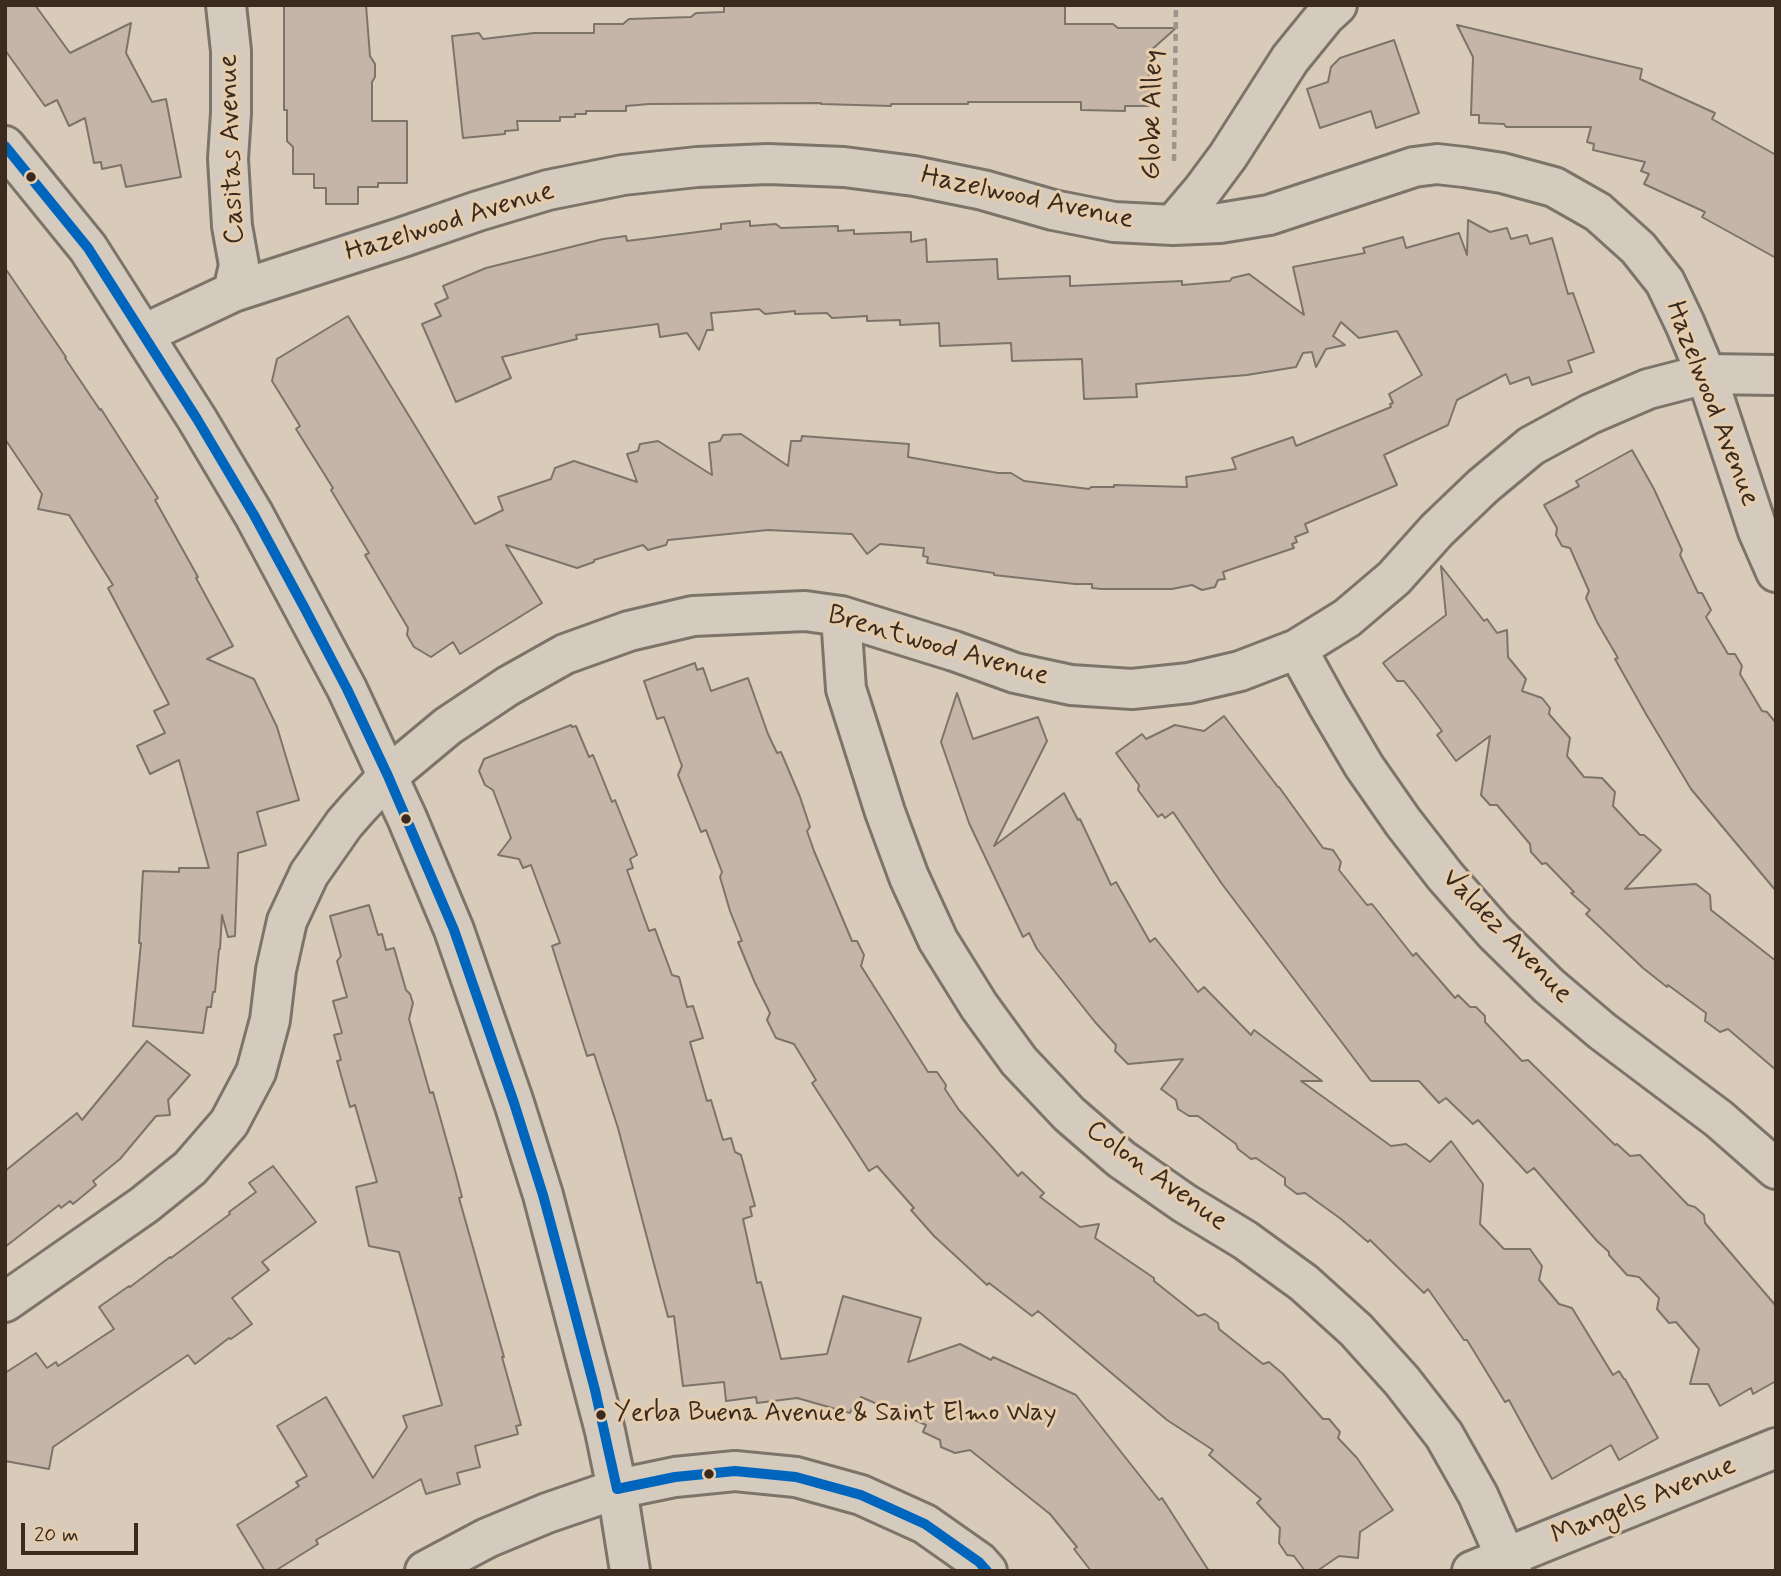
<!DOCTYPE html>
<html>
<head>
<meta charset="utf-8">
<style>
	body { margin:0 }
	#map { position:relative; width:1781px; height:1576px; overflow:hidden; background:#d8cbba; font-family:Mynerve,sans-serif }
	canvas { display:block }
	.frame { position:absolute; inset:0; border:7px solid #3b2a1e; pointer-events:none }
	.scale { position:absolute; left:21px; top:1523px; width:117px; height:32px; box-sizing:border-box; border:4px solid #3b2a1e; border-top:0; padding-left:9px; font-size:21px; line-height:24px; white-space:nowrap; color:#3b2a1e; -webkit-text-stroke:5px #e5ccad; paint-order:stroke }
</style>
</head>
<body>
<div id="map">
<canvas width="1781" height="1576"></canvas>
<div class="frame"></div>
<div class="scale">20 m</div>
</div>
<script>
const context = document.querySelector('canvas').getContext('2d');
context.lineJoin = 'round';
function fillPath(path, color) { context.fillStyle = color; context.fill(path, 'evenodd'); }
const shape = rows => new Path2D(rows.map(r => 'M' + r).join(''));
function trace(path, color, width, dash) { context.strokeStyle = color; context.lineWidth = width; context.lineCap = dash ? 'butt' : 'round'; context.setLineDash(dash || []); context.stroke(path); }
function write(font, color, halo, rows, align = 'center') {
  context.font = font + ' Mynerve,sans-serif'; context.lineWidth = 6; context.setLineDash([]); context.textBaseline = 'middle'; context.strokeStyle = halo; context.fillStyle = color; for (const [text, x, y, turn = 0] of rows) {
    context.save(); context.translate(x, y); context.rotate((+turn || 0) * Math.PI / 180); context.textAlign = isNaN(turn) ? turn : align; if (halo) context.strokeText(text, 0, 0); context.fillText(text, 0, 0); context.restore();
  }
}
const building = shape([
	[5,5,35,5,70,53,131,23,126,53,152,102,166,99,181,177,126,187,121,165,102,169,101,162,94,163,85,118,69,126,57,100,45,106,5,50,5,5],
	[284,5,366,5,370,56,375,64,375,77,372,82,372,121,407,121,407,183,378,183,378,187,358,187,358,204,326,204,326,188,314,188,314,174,293,174,293,147,287,141,287,110,284,110,284,5],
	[724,5,1065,5,1065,24,1113,24,1118,28,1176,28,1149,52,1149,106,1125,106,1125,111,1081,110,1081,102,968,102,968,104,891,104,891,106,821,104,821,103,649,104,626,106,626,111,586,111,586,114,575,114,575,117,560,117,560,121,517,121,518,130,505,131,505,134,463,138,452,36,479,33,483,39,534,33,594,33,594,24,623,24,629,19,691,17,696,13,724,12,724,5],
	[1457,25,1642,69,1640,79,1715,113,1712,119,1776,155,1776,258,1702,217,1705,212,1644,184,1649,174,1641,171,1645,162,1593,150,1594,144,1587,142,1591,127,1506,127,1504,124,1479,123,1479,115,1471,115,1473,57,1457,25],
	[1394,40,1419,113,1376,128,1371,111,1320,128,1307,89,1328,82,1331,67,1340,58,1394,40],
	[1468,220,1490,232,1507,228,1511,239,1527,235,1530,244,1552,238,1568,294,1573,293,1594,352,1568,361,1572,372,1532,385,1529,377,1510,384,1506,374,1457,400,1448,425,1384,455,1397,485,1305,524,1308,532,1295,537,1297,542,1292,544,1294,548,1223,572,1225,579,1218,580,1215,587,1202,590,1192,585,1172,589,1101,589,1092,588,1092,584,1075,584,994,575,994,573,927,563,928,557,923,556,924,548,880,544,867,554,852,534,768,530,668,540,666,545,648,550,643,545,594,560,594,562,577,568,506,545,542,603,460,654,453,642,431,657,414,647,407,635,408,628,365,555,369,553,331,490,333,488,296,429,300,426,272,381,277,359,348,316,475,524,503,510,498,497,551,479,555,468,574,461,637,482,627,454,638,451,640,444,658,441,712,475,709,443,720,441,723,435,741,434,788,466,791,441,801,441,802,436,909,444,908,457,998,473,1011,473,1024,481,1089,489,1091,487,1114,487,1114,485,1187,487,1186,477,1236,469,1232,458,1293,437,1296,446,1391,407,1390,404,1393,403,1389,394,1422,375,1397,331,1359,338,1341,322,1333,336,1345,345,1326,349,1316,367,1312,352,1303,353,1296,367,1247,375,1136,384,1137,397,1084,399,1082,359,1012,361,1011,343,940,346,939,323,900,325,900,320,867,321,867,316,832,318,827,313,795,314,795,311,765,314,759,309,711,313,713,330,707,330,699,350,687,333,660,337,658,324,576,335,577,339,502,357,511,378,456,402,422,324,441,316,435,304,448,298,443,286,486,268,603,239,626,236,627,241,721,229,721,224,750,221,750,226,776,224,781,228,838,226,838,231,854,230,854,234,911,232,911,242,926,239,927,262,997,259,998,279,1070,276,1070,286,1182,281,1182,285,1230,281,1232,278,1249,274,1304,315,1293,267,1365,253,1363,248,1403,237,1406,248,1459,233,1467,255,1468,220],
	[5,268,66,357,65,358,100,410,101,409,158,498,155,500,198,577,196,578,233,646,207,659,254,679,277,727,299,800,257,812,266,845,238,853,235,936,228,937,222,915,220,949,219,949,215,992,213,992,211,1007,207,1007,203,1033,133,1026,141,943,139,943,143,871,179,872,179,868,209,868,179,760,150,774,137,746,165,733,154,711,169,704,108,588,113,585,69,515,38,509,42,494,5,439,5,268],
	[1632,450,1654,489,1682,550,1680,555,1698,593,1702,593,1711,610,1706,617,1728,654,1735,654,1742,666,1740,674,1762,711,1767,712,1776,723,1776,891,1691,789,1646,714,1615,659,1618,658,1597,622,1586,598,1589,591,1570,548,1562,546,1556,535,1557,528,1544,505,1579,486,1576,481,1632,450],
	[1441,566,1484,621,1487,619,1497,633,1507,630,1508,657,1526,679,1522,691,1542,698,1550,708,1549,714,1570,738,1567,756,1584,777,1602,778,1615,792,1613,806,1640,835,1644,835,1661,850,1625,889,1696,884,1710,895,1711,910,1776,961,1776,1070,1728,1029,1720,1032,1705,1021,1706,1013,1668,985,1667,987,1643,968,1586,914,1590,910,1571,893,1574,892,1546,863,1542,864,1531,852,1530,844,1497,805,1490,805,1481,795,1490,736,1456,761,1437,735,1442,731,1419,700,1404,681,1397,681,1383,663,1446,615,1441,566],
	[695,663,697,670,703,668,711,691,748,678,768,734,777,753,781,752,800,797,810,827,807,831,814,851,852,941,857,941,864,955,861,966,928,1072,937,1072,946,1085,945,1089,959,1110,1018,1176,1022,1172,1044,1193,1040,1197,1080,1227,1099,1224,1095,1238,1154,1278,1154,1281,1198,1316,1205,1314,1218,1323,1219,1329,1263,1364,1269,1362,1283,1374,1323,1419,1329,1419,1340,1432,1338,1438,1357,1458,1393,1510,1360,1532,1358,1558,1339,1556,1317,1571,1305,1571,1294,1556,1287,1555,1279,1543,1280,1528,1257,1503,1261,1499,1209,1455,1213,1450,1167,1420,1038,1311,1032,1316,989,1283,987,1285,934,1236,911,1210,914,1208,877,1166,869,1171,812,1083,816,1080,794,1044,776,1038,767,1020,770,1013,755,983,738,942,742,941,730,911,720,877,722,872,706,830,701,832,678,775,682,766,664,717,657,719,644,681,695,663],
	[957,693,973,739,1038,717,1047,741,994,846,1064,793,1078,820,1080,819,1111,885,1116,882,1150,942,1155,938,1198,992,1204,987,1251,1035,1254,1030,1322,1081,1301,1081,1391,1146,1406,1144,1430,1162,1451,1141,1483,1184,1480,1224,1504,1249,1530,1249,1542,1266,1539,1280,1559,1304,1572,1308,1613,1375,1619,1371,1624,1379,1625,1379,1658,1438,1619,1460,1611,1445,1552,1479,1509,1400,1505,1402,1467,1340,1464,1340,1428,1289,1424,1293,1370,1240,1368,1242,1341,1219,1305,1193,1297,1194,1285,1185,1285,1178,1256,1158,1251,1159,1238,1149,1236,1144,1198,1116,1189,1116,1178,1109,1176,1100,1161,1089,1183,1059,1128,1064,1115,1051,1116,1045,1095,1022,1037,949,1029,933,1023,937,969,823,941,742,957,693],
	[1224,716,1278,787,1279,787,1323,848,1333,850,1341,862,1339,870,1367,905,1372,904,1413,956,1416,953,1455,998,1458,995,1470,1007,1476,1007,1485,1016,1485,1022,1522,1061,1528,1060,1615,1145,1617,1144,1630,1156,1640,1155,1688,1205,1695,1207,1704,1215,1705,1223,1776,1306,1776,1381,1753,1394,1751,1388,1720,1406,1708,1384,1690,1384,1699,1349,1676,1322,1669,1323,1657,1309,1659,1298,1639,1277,1627,1275,1609,1255,1609,1252,1597,1241,1534,1168,1527,1173,1478,1120,1473,1124,1446,1098,1439,1103,1419,1081,1371,1081,1222,884,1173,812,1165,818,1162,814,1158,817,1138,790,1139,785,1116,753,1142,734,1146,739,1175,725,1204,731,1224,716],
	[571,725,572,727,576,726,589,757,593,755,612,802,615,800,637,855,630,859,633,868,627,870,649,931,655,929,672,975,679,977,687,1007,693,1006,703,1038,690,1042,707,1101,711,1100,723,1140,731,1138,735,1152,741,1155,755,1206,750,1207,752,1216,743,1219,757,1283,761,1282,781,1359,827,1354,843,1296,921,1318,908,1362,960,1344,991,1360,993,1357,1076,1395,1159,1500,1162,1498,1209,1571,1091,1571,1074,1549,1077,1547,1050,1514,970,1450,955,1453,941,1447,940,1440,923,1432,926,1425,861,1397,857,1409,852,1408,850,1413,797,1398,757,1403,756,1397,726,1401,724,1382,683,1386,674,1316,668,1317,618,1128,594,1054,587,1056,552,946,560,943,531,865,523,868,519,859,498,855,511,838,493,790,485,785,479,771,484,759,571,725],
	[369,905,378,935,382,934,386,950,394,948,406,990,410,994,413,1003,409,1019,430,1093,433,1092,456,1174,462,1197,459,1198,504,1357,502,1357,521,1425,516,1426,518,1434,475,1446,480,1467,457,1473,460,1484,426,1494,421,1479,316,1540,318,1544,275,1571,265,1571,237,1525,299,1486,296,1482,307,1476,277,1426,326,1397,373,1478,407,1427,403,1416,442,1405,399,1252,369,1246,356,1187,377,1182,355,1105,350,1107,337,1061,341,1060,334,1035,342,1033,333,1001,347,997,337,961,341,956,330,916,369,905],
	[147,1041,190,1075,168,1100,170,1115,156,1116,120,1159,93,1181,96,1185,73,1204,70,1201,61,1208,59,1205,5,1247,5,1171,77,1113,82,1120,147,1041],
	[273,1166,316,1222,262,1262,269,1270,232,1298,252,1324,231,1339,229,1338,195,1364,188,1355,53,1447,49,1469,5,1461,5,1373,36,1353,47,1368,56,1362,58,1366,114,1329,99,1307,129,1286,130,1287,170,1257,171,1258,230,1214,229,1212,256,1192,249,1183,273,1166]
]);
const path = shape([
	[1174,161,1176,5]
]);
const minor = shape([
	[226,5,231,51,231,113,228,159,232,226,239,265,233,292],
	[5,146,88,248,197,419,254,515,347,689,407,818,454,930,514,1103,543,1195,605,1431,617,1489,630,1571],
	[1173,225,1202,191,1228,156,1290,59,1325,16,1337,5],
	[144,334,233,292,403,237,478,211,548,190,623,175,697,167,768,164,844,167,914,176,983,190,1053,210,1114,222,1173,225,1220,223,1269,215,1414,167,1437,164,1464,167,1502,173,1554,187,1598,212,1638,248,1665,282,1685,324,1706,374,1758,531,1776,572],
	[841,616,846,689,885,812,909,877,938,940,979,1006,1019,1061,1069,1114,1121,1159,1184,1203,1245,1240,1304,1283,1356,1330,1402,1381,1444,1435,1478,1495,1512,1571],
	[1297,649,1328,705,1364,766,1403,822,1445,876,1495,933,1549,986,1602,1031,1719,1119,1776,1169],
	[5,1302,144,1205,190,1168,229,1123,256,1072,270,1020,276,970,287,921,309,874,344,824,358,808,388,776,448,726,508,686,565,654,629,631,693,616,805,611,841,616,954,651,1015,673,1071,685,1132,689,1189,683,1240,671,1297,649,1347,618,1394,578,1437,530,1483,486,1531,446,1590,414,1648,389,1706,374,1776,375],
	[425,1571,487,1538,547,1513,617,1489,675,1477,735,1471,796,1477,861,1495,925,1524,979,1562,987,1571],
	[1472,1571,1776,1448]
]);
const bus1 = shape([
	[5,146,88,248,197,419,254,515,304,607,347,689,388,776,454,930,514,1103,543,1195,570,1295,595,1390,617,1489],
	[617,1489,675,1477,735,1471,796,1477,861,1495,925,1524,979,1562,987,1571]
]);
const markers = [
	[31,177,6,"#3b2a1e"],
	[406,819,6,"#3b2a1e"],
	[601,1415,6,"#3b2a1e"],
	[709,1474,6,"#3b2a1e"]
];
const busNames = [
	["Yerba Buena Avenue & Saint Elmo Way",614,1415]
];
const streetNames = [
	["Globe Alley",1154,115,-89],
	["Casitas Avenue",233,149,-92],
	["Hazelwood Avenue",1027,199,12],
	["Hazelwood Avenue",450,223,-17],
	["Hazelwood Avenue",1711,404,69],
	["Brentwood Avenue",938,647,16],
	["Valdez Avenue",1506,937,46],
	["Colon Avenue",1156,1177,36],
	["Mangels Avenue",1644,1502,-22]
];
fillPath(building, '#c5b5a9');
trace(building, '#7d7469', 2);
trace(minor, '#7d7469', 44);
trace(path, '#9c958b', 4.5, [7, 5]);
trace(minor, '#d4cabe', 38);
trace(bus1, '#0065bd', 10);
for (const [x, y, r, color] of markers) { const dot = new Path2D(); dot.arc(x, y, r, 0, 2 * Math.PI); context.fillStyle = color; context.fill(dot); trace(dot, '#e5ccad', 2.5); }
write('26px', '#3b2a1e', '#e5ccad', busNames, 'left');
write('28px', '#3b2a1e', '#e5ccad', streetNames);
</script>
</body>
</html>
